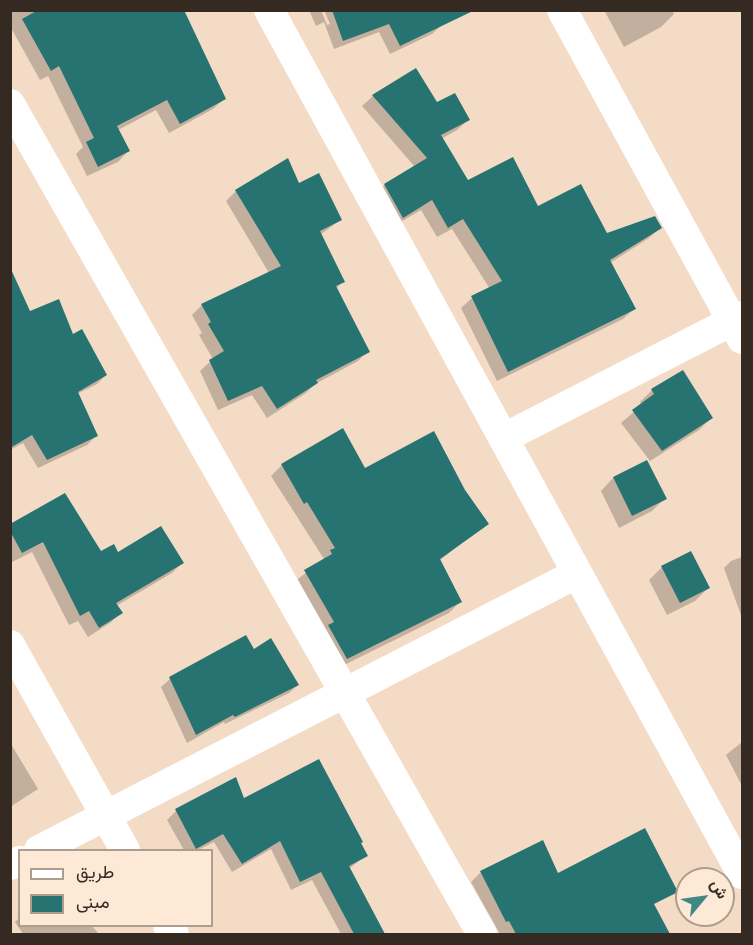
<!DOCTYPE html>
<html>
<head>
<meta charset="utf-8">
<style>
	body { margin:0 }
	#map { position:relative; width:753px; height:945px; overflow:hidden; background:#f4dbc5; font-family:Figtree,Vazirmatn,sans-serif }
	canvas { display:block }
	.frame { position:absolute; inset:0; border:12px solid #342a22; pointer-events:none }
	.legend { position:absolute; left:18px; top:849px; width:195px; height:78px; box-sizing:border-box; background:#fee9d7; border:2px solid #ad9d8f; margin:0; padding:8px 10px; list-style:none; font-size:18px; color:#342a22 }
	.legend li { display:flex; align-items:center; gap:12px; height:30px }
	.legend b { width:30px; border:2px solid #ad9d8f }
	.north { position:absolute; left:675px; top:867px; width:60px; height:60px; box-sizing:border-box; background:#fee9d7; border:2px solid #ad9d8f; border-radius:50%; rotate:61deg; font-size:16px; font-weight:700; line-height:24px; text-align:center; color:#342a22 }
	.north::after { content:''; display:block; margin:auto; width:21px; height:27px; background:#408886; clip-path:polygon(50% 0,100% 100%,50% 72%,0 100%) }
</style>
</head>
<body>
<div id="map">
<canvas width="753" height="945"></canvas>
<div class="frame"></div>
<ul class="legend">
<li><b style="height:8px;background:#fff"></b>طريق</li>
<li><b style="height:16px;background:#277371"></b>مبنى</li>
</ul>
<div class="north">ش</div>
</div>
<script>
const context = document.querySelector('canvas').getContext('2d');
context.lineJoin = 'round';
function fillPath(path, color) { context.fillStyle = color; context.fill(path, 'evenodd'); }
const shape = rows => new Path2D(rows.map(r => 'M' + r).join(''));
function trace(path, color, width, dash) { context.strokeStyle = color; context.lineWidth = width; context.lineCap = dash ? 'butt' : 'round'; context.setLineDash(dash || []); context.stroke(path); }
const shadow = shape([
	[10,10,183,10,224,99,213,109,169,133,156,110,118,130,128,151,118,162,87,176,76,154,83,147,48,76,40,80,10,26],
	[309,10,321,10,327,25,330,24,324,10,435,10,442,25,432,34,390,54,379,32,334,49,324,22,316,26],
	[604,10,672,10,674,14,661,27,624,47],
	[415,70,437,104,468,120,457,130,441,139,468,182,606,234,660,228,649,238,610,263,634,309,623,319,497,381,461,308,472,298,490,289,452,229,437,237,421,210,392,227,374,196,385,185,415,167,362,106,373,96],
	[298,185,340,220,320,235,343,281,336,289,368,351,358,361,315,384,306,393,267,418,252,395,218,410,200,371,213,359,199,335,202,333,192,315,202,305,269,273,226,201,236,191],
	[10,270,30,313,72,336,106,375,97,384,77,394,96,436,87,445,38,468,23,443,10,450],
	[652,390,711,418,699,430,650,461,621,423,642,405,640,402],
	[646,462,665,498,652,511,619,528,601,491,613,478],
	[282,465,365,470,463,491,487,523,439,561,460,602,449,613,336,669,294,582,324,559,271,476],
	[10,526,100,553,182,563,172,573,116,606,121,613,110,623,88,637,78,621,69,625,32,552,12,562],
	[690,553,708,588,695,601,667,615,649,580,662,567],
	[742,557,742,618,724,568,731,561],
	[253,651,298,685,289,693,225,724,224,722,187,743,161,687,170,679],
	[742,742,742,786,726,755],
	[11,744,38,789,10,807,10,744],
	[235,779,243,800,336,790,366,855,349,869,384,934,341,934,312,880,291,890,271,849,232,872,214,842,198,850,184,850,167,820,176,811],
	[481,872,558,875,667,933,500,934,471,882],
	[20,917,20,926,92,926,99,934,23,934,15,922]
]);
const building = shape([
	[38,10,184,10,226,99,180,124,167,100,117,126,130,151,98,167,86,142,94,138,59,66,51,71,22,19],
	[332,10,475,10,400,46,389,24,343,41],
	[416,68,437,102,455,93,470,120,441,135,468,180,513,157,538,206,581,184,607,233,655,216,662,228,610,260,636,309,508,372,471,296,502,281,463,219,448,228,432,200,403,218,384,184,427,158,372,95],
	[288,158,299,183,319,173,342,220,320,231,345,282,336,286,370,352,316,380,318,383,277,409,262,386,228,401,209,360,224,351,208,324,211,322,201,304,281,266,235,190],
	[10,267,30,311,59,299,73,334,82,329,107,375,78,392,98,436,47,460,32,435,10,448],
	[683,370,713,418,662,451,632,410,654,394,651,389],
	[343,428,365,468,434,431,465,490,489,524,440,559,462,602,347,659,328,625,334,622,304,570,332,554,330,550,335,548,307,502,304,504,281,464],
	[647,460,667,499,632,516,613,477],
	[65,493,101,551,114,544,118,552,161,526,184,563,116,603,123,613,99,628,89,611,80,616,43,542,22,553,10,531,10,524],
	[691,551,710,588,680,603,661,566],
	[246,635,254,649,271,638,299,685,235,717,233,715,196,735,169,677],
	[319,759,363,842,361,843,368,856,349,866,385,934,354,934,321,872,300,882,280,841,242,864,223,834,196,849,175,809,236,777,244,798],
	[645,828,678,892,654,904,670,934,516,934,509,921,506,922,480,871,543,840,558,873]
]);
const minor = shape([
	[269,10,742,874],
	[562,10,742,339],
	[10,104,482,934],
	[504,438,742,316],
	[10,645,125,850],
	[39,850,576,574],
	[10,865,20,861],
	[168,926,174,934]
]);
fillPath(shadow, '#0003');
fillPath(building, '#277371');
trace(minor, '#fff', 30);
</script>
</body>
</html>
